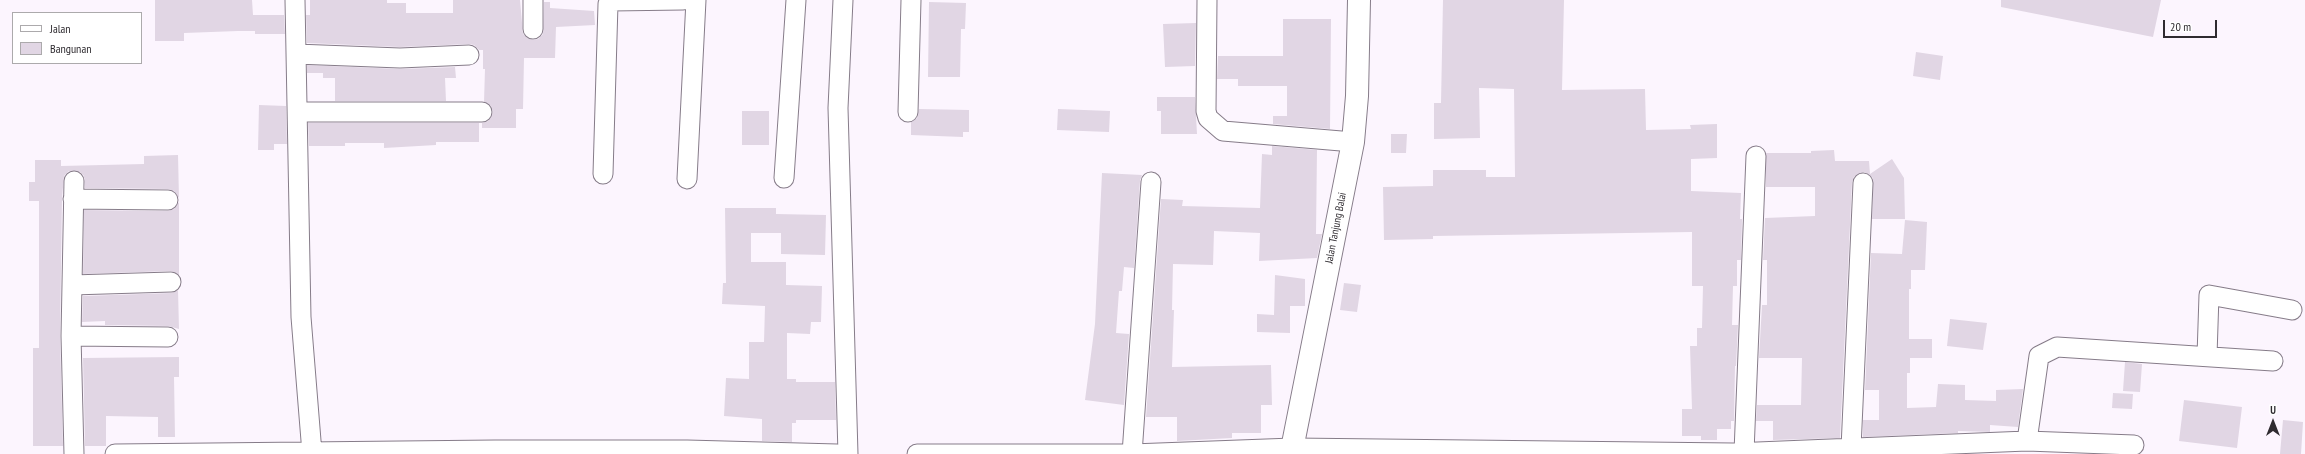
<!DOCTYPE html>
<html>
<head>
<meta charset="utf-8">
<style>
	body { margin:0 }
	#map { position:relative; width:2305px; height:454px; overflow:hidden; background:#fcf5fe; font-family:"PT Sans Narrow",sans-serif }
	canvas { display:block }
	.legend { position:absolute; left:12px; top:12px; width:130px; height:52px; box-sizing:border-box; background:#fff; border:1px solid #acaaac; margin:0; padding:5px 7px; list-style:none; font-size:12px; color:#2f2b30 }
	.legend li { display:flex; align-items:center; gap:8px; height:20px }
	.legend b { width:20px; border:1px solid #acaaac }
	.north { position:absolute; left:2253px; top:402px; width:40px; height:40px; -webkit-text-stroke:3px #fff; paint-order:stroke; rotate:0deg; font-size:11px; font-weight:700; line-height:16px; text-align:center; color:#2f2b30 }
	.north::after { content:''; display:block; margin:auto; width:14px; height:18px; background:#2f2b30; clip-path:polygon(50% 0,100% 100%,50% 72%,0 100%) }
	.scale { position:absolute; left:2163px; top:20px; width:54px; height:18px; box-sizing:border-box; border:2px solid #2f2b30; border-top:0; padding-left:5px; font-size:12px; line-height:14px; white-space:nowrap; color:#2f2b30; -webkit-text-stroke:3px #fff; paint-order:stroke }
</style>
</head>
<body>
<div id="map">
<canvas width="2305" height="454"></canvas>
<ul class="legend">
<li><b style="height:5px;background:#fff"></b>Jalan</li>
<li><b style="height:11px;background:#e1d6e4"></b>Bangunan</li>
</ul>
<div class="north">U</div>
<div class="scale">20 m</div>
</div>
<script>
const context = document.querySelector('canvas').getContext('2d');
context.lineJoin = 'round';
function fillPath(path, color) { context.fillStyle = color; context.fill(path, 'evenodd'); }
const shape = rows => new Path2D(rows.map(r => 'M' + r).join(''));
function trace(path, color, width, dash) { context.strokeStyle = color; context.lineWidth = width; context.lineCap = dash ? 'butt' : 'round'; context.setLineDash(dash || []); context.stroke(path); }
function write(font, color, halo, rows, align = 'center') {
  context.font = font + ' "PT Sans Narrow",sans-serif'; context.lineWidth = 3; context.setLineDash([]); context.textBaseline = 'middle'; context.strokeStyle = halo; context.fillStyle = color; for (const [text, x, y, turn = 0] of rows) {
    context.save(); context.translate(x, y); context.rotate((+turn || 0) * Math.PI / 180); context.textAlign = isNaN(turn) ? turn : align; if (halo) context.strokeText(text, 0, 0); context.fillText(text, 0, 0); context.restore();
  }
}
const building = shape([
	[155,0,252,0,253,15,284,15,285,34,255,34,255,31,238,31,184,33,184,41,155,41],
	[310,0,387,0,387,3,406,3,406,13,453,13,453,0,520,0,523,34,533,40,538,39,543,34,544,2,550,2,550,8,594,11,595,25,556,27,555,58,524,58,523,109,516,109,516,128,482,128,482,123,488,121,493,112,491,106,484,102,485,69,483,69,483,50,479,50,474,45,469,44,400,47,307,43,306,15,310,15],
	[1443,0,1564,0,1562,90,1645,89,1646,130,1691,129,1690,125,1717,124,1717,158,1691,159,1691,191,1741,193,1740,219,1742,219,1741,260,1737,260,1737,286,1733,286,1732,325,1738,325,1736,366,1735,366,1734,421,1731,421,1731,429,1717,429,1717,440,1701,440,1701,436,1682,436,1682,409,1692,409,1690,346,1697,346,1697,328,1702,328,1703,286,1692,286,1692,232,1433,236,1433,239,1384,240,1383,187,1433,186,1433,170,1486,170,1486,177,1515,177,1514,89,1479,88,1480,138,1434,139,1434,103,1441,103],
	[2001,0,2161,0,2153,37,2001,7],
	[929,2,966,3,965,29,961,29,960,77,928,77],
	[1283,19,1331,19,1330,129,1273,124,1273,116,1287,116,1287,86,1238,86,1238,79,1217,79,1218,56,1283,56],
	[1196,23,1195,66,1165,67,1163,24],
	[1916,52,1943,56,1940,80,1913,76],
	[307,65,400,69,455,67,456,78,445,78,446,101,335,101,335,78,323,78,323,73,307,73],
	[1157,97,1195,97,1197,134,1161,134,1161,111,1157,111],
	[259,105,286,106,287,144,274,144,274,150,258,150],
	[919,109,969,110,969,132,963,132,963,137,911,135,911,122,917,118],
	[1058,109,1110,111,1109,132,1057,130],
	[742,111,769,111,769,145,742,145],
	[308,123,479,123,479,142,436,142,436,145,384,148,384,143,345,143,345,146,309,146],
	[1391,134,1407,134,1406,153,1391,153],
	[1272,146,1317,150,1316,234,1322,234,1317,258,1259,261,1260,233,1214,231,1213,265,1173,264,1172,310,1174,310,1172,367,1271,365,1272,405,1261,405,1261,433,1232,433,1232,438,1177,441,1177,417,1146,417,1161,199,1183,200,1182,206,1260,208,1262,154,1272,155],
	[1834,150,1835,161,1869,161,1870,174,1892,159,1904,178,1905,219,1872,219,1873,178,1864,172,1854,177,1852,182,1840,438,1773,440,1773,421,1756,421,1757,405,1801,405,1802,358,1759,358,1762,305,1767,305,1767,260,1763,260,1765,218,1815,216,1815,187,1766,187,1766,153,1811,153,1811,151],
	[178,155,179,198,174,191,168,189,85,188,84,176,80,172,69,171,64,176,62,198,60,336,63,446,33,446,33,348,39,348,39,201,29,201,29,182,35,182,35,160,61,160,61,166,144,164,144,156],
	[1102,173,1142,175,1140,181,1134,268,1124,267,1122,291,1119,291,1116,333,1129,334,1124,405,1085,400,1095,324],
	[179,202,179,275,171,271,83,274,84,210,168,211,174,209],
	[725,208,776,208,776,214,826,215,825,255,781,254,781,233,751,233,751,262,786,262,786,285,822,286,821,322,811,322,810,334,787,333,787,379,796,379,796,382,835,382,836,420,796,420,796,423,792,423,792,442,762,441,762,419,724,416,726,378,749,379,749,342,764,342,765,306,722,304,723,283,726,283],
	[1905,220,1927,222,1925,270,1911,270,1911,289,1909,289,1909,339,1932,339,1932,358,1910,358,1910,373,1907,373,1907,408,1936,407,1938,384,1965,385,1965,400,1996,401,1996,390,2023,389,2018,427,1990,425,1990,432,1958,431,1958,433,1863,437,1863,420,1879,420,1879,390,1865,390,1871,253,1902,254],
	[1275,275,1305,279,1305,306,1290,306,1290,333,1257,332,1257,314,1274,315],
	[1344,283,1361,285,1357,312,1340,310],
	[178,290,179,329,168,326,105,325,105,321,82,322,83,296,171,293],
	[1950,319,1987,323,1983,350,1947,346],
	[179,357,179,377,174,377,175,437,158,437,158,417,106,416,106,446,85,446,83,358],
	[2125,362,2142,364,2140,392,2123,391],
	[2113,393,2133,394,2132,409,2112,408],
	[2184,400,2242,407,2237,448,2179,441],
	[2283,420,2303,422,2301,454,2280,454]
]);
const street = shape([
	[295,0,301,317,312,453],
	[533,0,533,29],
	[843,0,838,108,848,454],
	[1207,0,1206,111,1208,118,1223,131,1353,142],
	[296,54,400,58,469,55],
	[298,112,482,112],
	[908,112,911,0],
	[603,174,608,4,611,1,683,0],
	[784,178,796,0],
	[687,179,696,0],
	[73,199,168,200],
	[72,285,171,282],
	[71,336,168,337],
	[2207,356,2209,295,2292,310],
	[2027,441,2039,356,2057,347,2273,361],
	[1851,448,1863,183],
	[1744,452,1756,156],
	[74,454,71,336,74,181],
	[115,454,495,450,687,450,837,454],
	[917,454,1132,454,1293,448,1733,453,2027,441,2134,445],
	[1132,454,1151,182]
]);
const secondary = shape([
	[1291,454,1353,142,1357,96,1359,0]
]);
const streetNames = [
	["Jalan Tanjung Balai",1336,228,-79]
];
fillPath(building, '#e1d6e4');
trace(street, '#867c89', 21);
trace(secondary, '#867c89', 24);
trace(street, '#fff', 19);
trace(secondary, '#fff', 22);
write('11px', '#2f2b30', '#fff', streetNames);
</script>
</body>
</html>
